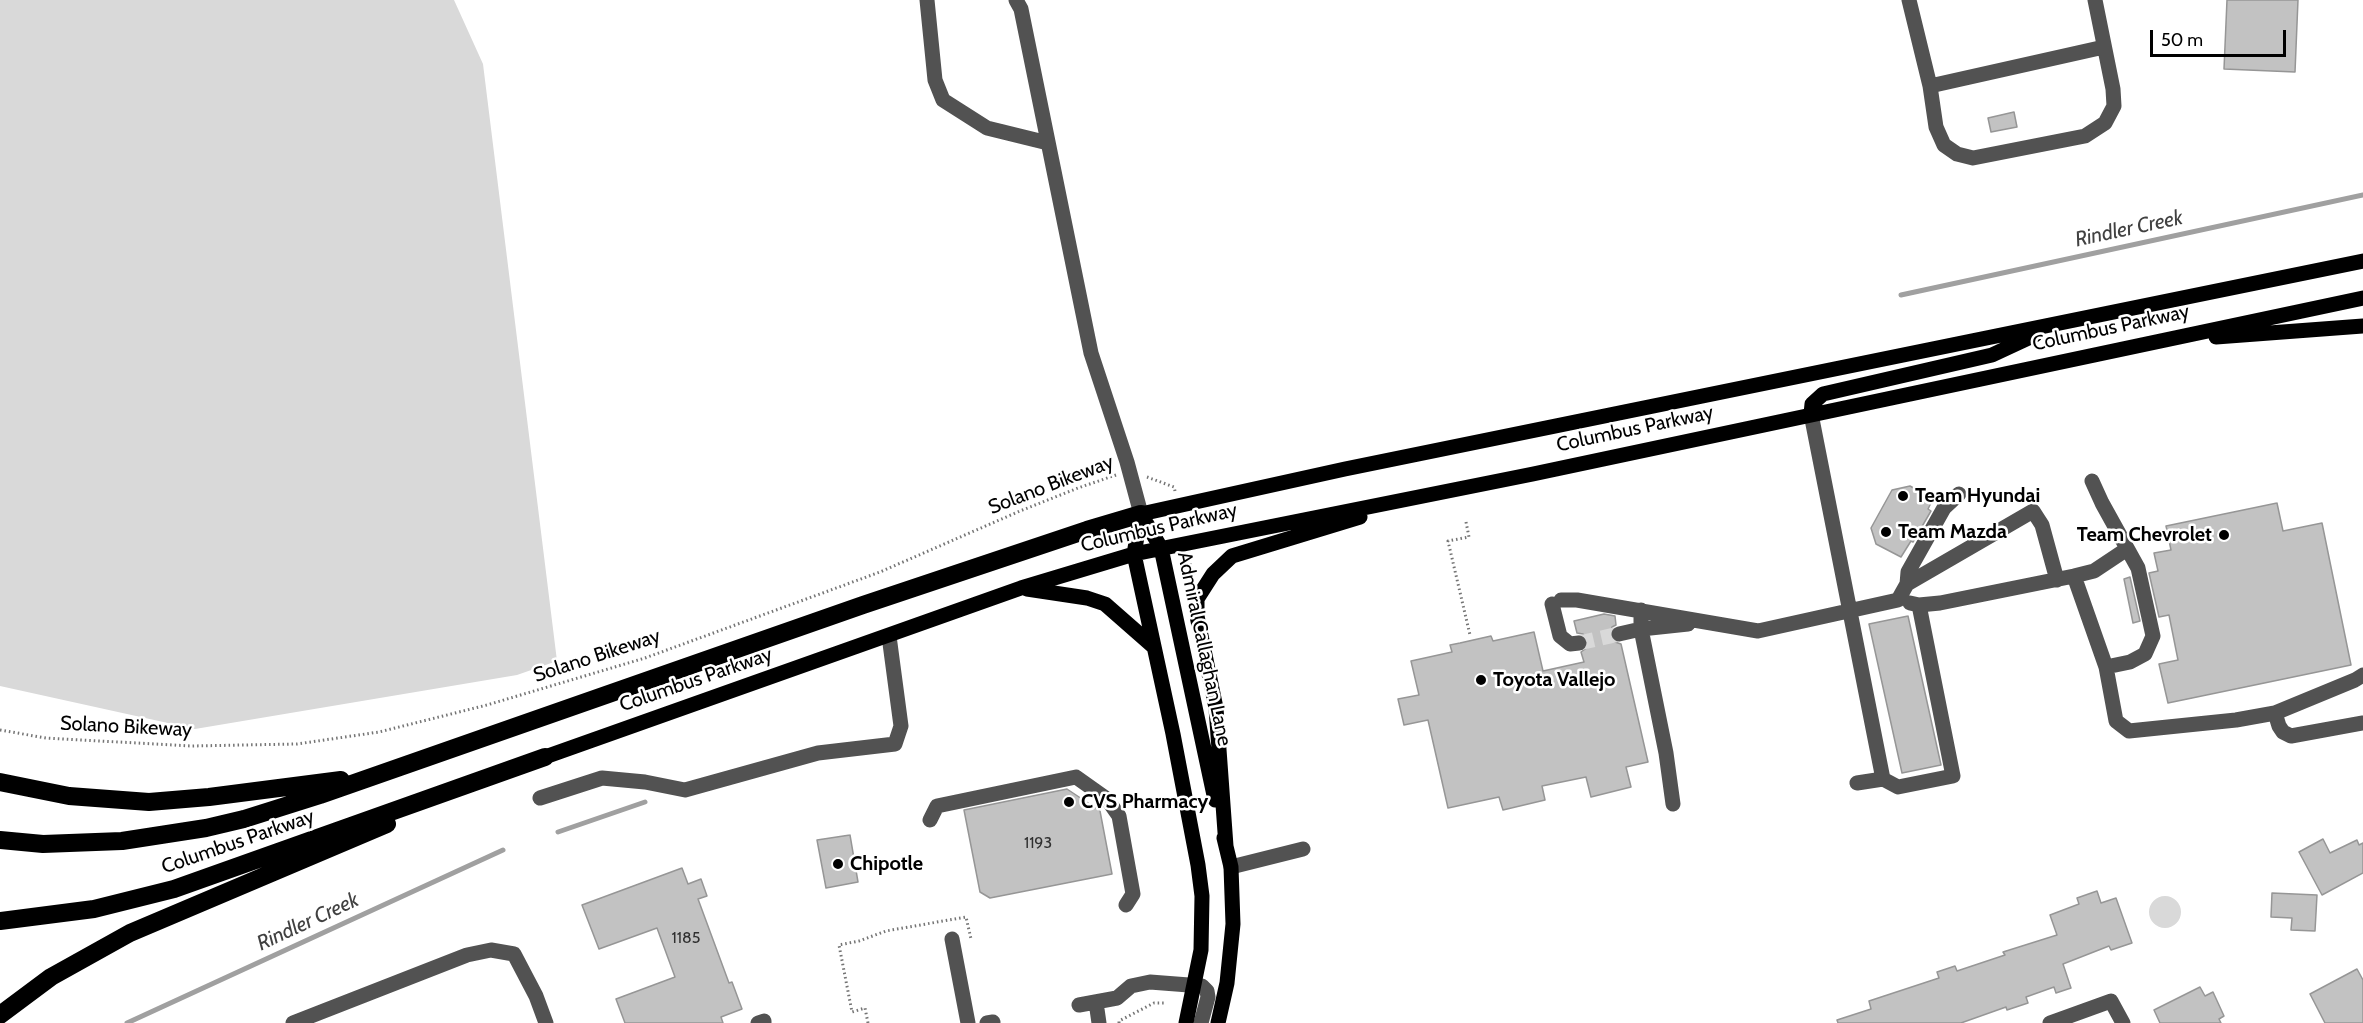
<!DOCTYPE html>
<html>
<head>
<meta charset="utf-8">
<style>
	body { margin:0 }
	#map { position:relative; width:2363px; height:1023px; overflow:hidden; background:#fff; font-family:Cabin,sans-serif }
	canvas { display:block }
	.scale { position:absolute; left:2150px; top:30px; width:136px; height:27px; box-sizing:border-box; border:3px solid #000; border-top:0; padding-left:8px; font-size:18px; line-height:21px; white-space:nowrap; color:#000; -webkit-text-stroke:4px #fff; paint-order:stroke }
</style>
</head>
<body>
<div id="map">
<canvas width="2363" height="1023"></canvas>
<div class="scale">50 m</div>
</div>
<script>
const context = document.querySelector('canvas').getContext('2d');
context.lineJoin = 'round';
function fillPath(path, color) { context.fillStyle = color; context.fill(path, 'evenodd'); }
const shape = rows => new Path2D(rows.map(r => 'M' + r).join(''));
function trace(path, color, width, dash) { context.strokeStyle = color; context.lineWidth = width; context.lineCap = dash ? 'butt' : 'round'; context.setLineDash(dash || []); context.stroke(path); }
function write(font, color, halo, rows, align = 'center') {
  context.font = font + ' Cabin,sans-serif'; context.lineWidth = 5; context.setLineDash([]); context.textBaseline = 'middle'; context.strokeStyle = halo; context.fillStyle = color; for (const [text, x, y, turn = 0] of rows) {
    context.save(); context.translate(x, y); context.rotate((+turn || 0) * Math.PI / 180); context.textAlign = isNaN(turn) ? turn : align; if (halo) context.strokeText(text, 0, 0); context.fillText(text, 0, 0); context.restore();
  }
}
const green = shape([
	[0,0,454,0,483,64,557,661,517,675,195,729,0,686],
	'2149 912a16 16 0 1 1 32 0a16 16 0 1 1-32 0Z'
]);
const stream = shape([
	[1901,295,2363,195],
	[558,832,645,802],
	[127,1023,503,850]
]);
const building = shape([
	[2227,0,2298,0,2295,72,2224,69,2227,0],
	[2014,112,2017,127,1991,132,1988,118,2014,112],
	[1910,486,1933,499,1928,509,1931,511,1913,542,1911,541,1901,557,1876,544,1871,528,1892,490,1910,486],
	[2277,503,2283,531,2322,523,2351,665,2168,703,2159,664,2178,660,2169,615,2159,617,2149,573,2158,571,2154,553,2171,550,2166,526,2277,503],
	[2130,577,2140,621,2133,623,2124,579,2130,577],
	[1604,614,1615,616,1616,625,1612,627,1609,636,1612,641,1621,644,1648,762,1626,767,1631,787,1591,797,1586,777,1542,786,1545,800,1503,810,1499,797,1448,808,1428,720,1404,725,1398,699,1419,695,1411,661,1452,652,1450,645,1460,643,1491,636,1493,641,1534,632,1543,671,1584,662,1581,652,1588,647,1589,641,1583,634,1577,633,1574,621,1604,614],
	[1908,616,1941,765,1902,773,1869,624,1908,616],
	[1067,789,1100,811,1112,874,990,898,980,892,964,810,1067,789],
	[850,835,858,882,826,888,817,840,850,835],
	[2323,839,2330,853,2357,840,2359,845,2363,843,2363,873,2322,895,2299,852,2323,839],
	[682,868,688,884,701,879,707,896,698,899,729,983,732,982,742,1009,721,1017,723,1023,625,1023,616,999,675,977,657,928,599,949,582,905,682,868],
	[2097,891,2101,903,2116,898,2132,943,2111,950,2109,946,2063,964,2071,988,2056,993,2054,987,2026,997,2028,1003,2007,1010,2006,1007,1961,1023,1838,1023,1837,1020,1871,1009,1869,1001,1939,978,1937,972,1955,966,1957,971,2005,955,2003,952,2057,935,2050,915,2079,904,2077,898,2097,891],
	[2272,893,2317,895,2315,931,2291,930,2292,918,2271,917,2272,893],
	[2357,969,2363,980,2363,1023,2325,1023,2310,994,2357,969],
	[2200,987,2205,996,2213,992,2224,1016,2219,1019,2221,1023,2160,1023,2154,1010,2200,987]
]);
const minorTunnel = shape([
	[1579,643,1619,634]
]);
const path = shape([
	[1147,477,1174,487,1175,491],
	[1466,522,1469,537,1448,541,1470,635],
	[1189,559,1192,574,1195,575],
	[0,730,46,738,191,746,297,744,379,732,487,705,645,658,880,572,1020,511,1078,488,1116,475],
	[868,1023,865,1008,852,1012,839,945,859,941,886,931,966,917,971,939],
	[1119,1023,1119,1021,1154,1003,1164,1003]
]);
const minor = shape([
	[927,0,935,80,943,100,987,128,1048,143],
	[1016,0,1021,9,1091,353,1127,462,1141,514],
	[1909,0,1930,86,1936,127,1944,145,1957,154,1973,158,2085,136,2105,123,2114,106,2113,89,2095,0],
	[1930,86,2104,47],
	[1811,414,1883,779],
	[2092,481,2102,503,2138,568,2153,636,2145,654,2130,662,2106,667],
	[2074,576,2106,667,2116,721,2129,731,2236,720,2275,713,2355,680,2363,675],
	[1907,584,1908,572,1944,508,1959,494],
	[1561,600,1577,600,1758,631,1898,600,1907,584,2033,511,2042,525,2057,580],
	[1910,603,1919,605,1940,603,2074,576,2094,571,2127,549],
	[1552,604,1560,636,1570,644,1579,643],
	[1641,610,1641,629,1666,753,1673,804],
	[1619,634,1641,629,1688,624],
	[2275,713,2279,726,2283,732,2291,736,2363,723],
	[1857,783,1883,779,1898,787,1953,776,1919,605],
	[540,798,602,778,645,782,685,790,818,753,895,744,901,726,889,636],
	[930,820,937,806,1076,777,1107,799,1119,816,1133,894,1126,905],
	[1231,867,1303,849],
	[952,939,968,1023],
	[1096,1002,1099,1023],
	[1079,1005,1117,998,1131,986,1150,982,1202,986,1207,991,1208,997,1201,1023],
	[293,1023,467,955,491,950,514,954,536,996,546,1023],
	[758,1023,764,1021,764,1023],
	[987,1023,993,1022],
	[2050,1023,2111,1001,2123,1023]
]);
const major = shape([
	[2216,337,2363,326],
	[1811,414,1812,404,1823,394,1992,355,2035,335],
	[1141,514,1345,469,2363,261],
	[1141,514,1161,548,1215,800],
	[1141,514,1134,554,1173,734,1198,865,1202,896,1201,950,1186,1023],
	[1027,589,1087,598,1105,604,1154,647],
	[545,757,1021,588,1134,554,1533,474,2363,298],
	[1226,846,1216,708,1197,616,1197,599,1213,574,1232,556,1360,517],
	[1218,1023,1227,983,1233,924,1231,867,1224,838]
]);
const highway = shape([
	[0,782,69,796,149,802,209,797,341,780],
	[0,840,43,844,122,841,206,828,244,819,320,795,863,605,1087,530,1141,514],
	[0,921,94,909,174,889,545,757],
	[0,1015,51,977,130,933,387,824]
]);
const markers = [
	[1903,496,6,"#000"],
	[1886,532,6,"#000"],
	[2224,535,6,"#000"],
	[1481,680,6,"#000"],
	[1069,802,6,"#000"],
	[838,864,6,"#000"]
];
const numberNames = [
	["1193",1038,843],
	["1185",686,938]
];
const streetNames = [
	["Columbus Parkway",2111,328,-12],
	["Columbus Parkway",1635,429,-12],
	["Solano Bikeway",1051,485,-21],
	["Columbus Parkway",1159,528,-13],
	["Admiral Callaghan Lane",1204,649,78],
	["Solano Bikeway",597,656,-18],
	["Columbus Parkway",696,680,-19],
	["Solano Bikeway",126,727,3],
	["Columbus Parkway",238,842,-19]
];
const poiNames = [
	["Team Hyundai",1915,496],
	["Team Mazda",1898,532],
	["Team Chevrolet",2212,535,"right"],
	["Toyota Vallejo",1493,680],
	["CVS Pharmacy",1081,802],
	["Chipotle",850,864]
];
const waterNames = [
	["Rindler Creek",2129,229,-12],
	["Rindler Creek",308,922,-25]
];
fillPath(green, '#d9d9d9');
trace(stream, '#a0a0a0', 5);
fillPath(building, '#c2c2c2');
trace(building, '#969696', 1.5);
trace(minorTunnel, '#d9d9d9', 15, [15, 8]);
trace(path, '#747474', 3, [1.5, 3]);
trace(minor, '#525252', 15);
trace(major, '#000', 15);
trace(highway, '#000', 18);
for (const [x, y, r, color] of markers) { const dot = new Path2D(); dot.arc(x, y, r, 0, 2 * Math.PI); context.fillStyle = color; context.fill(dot); trace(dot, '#fff', 2); }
write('16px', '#303030', null, numberNames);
write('20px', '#000', '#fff', streetNames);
write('bold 20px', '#000', '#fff', poiNames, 'left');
write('italic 21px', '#414141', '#fff', waterNames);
</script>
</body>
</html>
